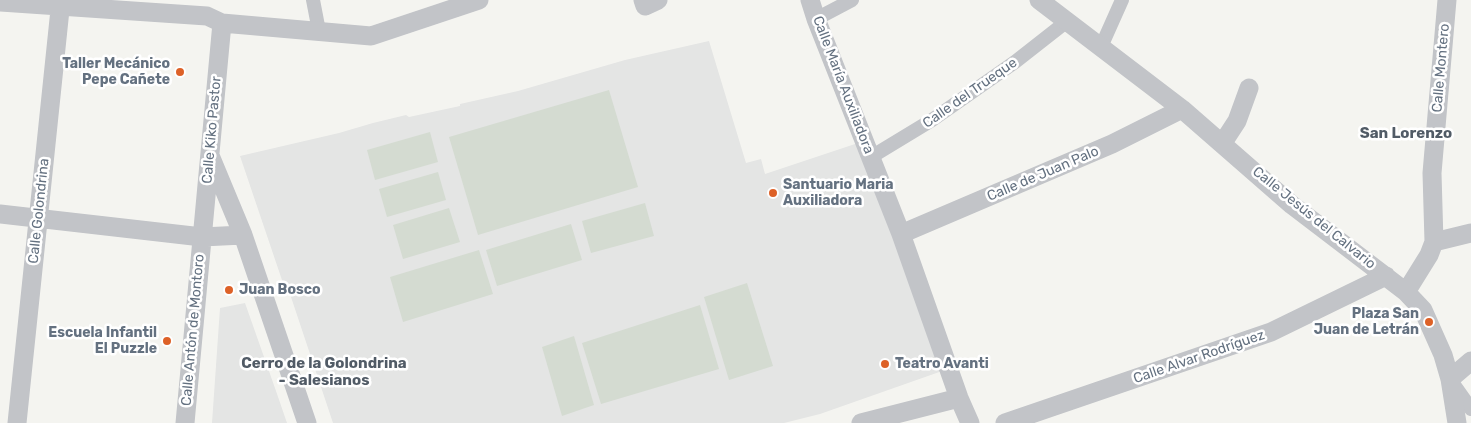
<!DOCTYPE html>
<html>
<head>
<meta charset="utf-8">
<style>
	body { margin:0 }
	canvas { display:block; background:#f4f4f0 }
</style>
</head>
<body>
<canvas width="1471" height="423"></canvas>
<script>
const context = document.querySelector('canvas').getContext('2d');
context.lineJoin = 'round';
function fillPath(path, color) { context.fillStyle = color; context.fill(path, 'evenodd'); }
const shape = rows => new Path2D(rows.map(r => 'M' + r).join(''));
function trace(path, color, width, dash) { context.strokeStyle = color; context.lineWidth = width; context.lineCap = dash ? 'butt' : 'round'; context.setLineDash(dash || []); context.stroke(path); }
function write(font, color, halo, rows, align = 'center') {
  context.font = font + ' Rubik,sans-serif'; context.lineWidth = 5; context.setLineDash([]); context.textBaseline = 'middle'; context.strokeStyle = halo; context.fillStyle = color; for (const [text, x, y, turn = 0] of rows) {
    context.save(); context.translate(x, y); context.rotate((+turn || 0) * Math.PI / 180); context.textAlign = isNaN(turn) ? turn : align; if (halo) context.strokeText(text, 0, 0); context.fillText(text, 0, 0); context.restore();
  }
}
const built = shape([
	[709,41,746,163,761,159,765,174,858,143,945,370,820,414,784,423,333,423,287,285,284,286,240,156,339,133,373,123,406,115,409,117,460,106,460,104,518,91,625,60],
	[245,303,276,391,287,423,212,423,220,308]
]);
const green = shape([
	[609,90,638,187,478,235,449,137],
	[430,132,438,162,375,180,367,150],
	[438,172,446,200,387,217,379,189],
	[645,203,654,236,591,253,582,221],
	[449,208,460,242,403,259,393,225],
	[571,224,582,260,497,286,486,250],
	[479,250,493,294,403,322,390,277],
	[747,283,773,366,729,380,704,297],
	[700,305,719,369,601,404,582,343],
	[574,336,594,405,562,416,542,347]
]);
const pedestrian = shape([
	[313,0,319,31],
	[816,19,852,0],
	[1101,47,1122,0],
	[871,157,932,120,1015,62,1066,22],
	[1452,382,1471,409]
]);
const minor = shape([
	[643,0,645,6,658,0],
	[810,0,816,19,901,234,959,398,970,423],
	[1039,0,1182,109,1292,205,1406,292,1423,310,1443,355,1450,379,1457,423],
	[0,2,207,16,222,23,371,36,479,0],
	[1222,144,1237,121,1249,88],
	[211,158,243,235,307,423],
	[0,214,202,237,243,235],
	[901,234,1112,144,1182,109],
	[1434,242,1471,233],
	[1406,292,1429,255,1434,242,1432,173,1447,0],
	[1450,379,1471,361],
	[17,423,61,0],
	[185,423,222,23],
	[861,423,959,398],
	[1005,423,1271,332,1386,276]
]);
const markers = [
	[180,72,5,"#dd6127"],
	[773,193,5,"#dd6127"],
	[229,290,5,"#dd6127"],
	[1429,322,5,"#dd6127"],
	[167,341,5,"#dd6127"],
	[885,364,5,"#dd6127"]
];
const poiNames = [
	["Taller Mecánico",170,64],
	["Pepe Cañete",170,80],
	["Santuario Maria",783,185,"left"],
	["Auxiliadora",783,201,"left"],
	["Juan Bosco",239,290,"left"],
	["Plaza San",1419,314],
	["Juan de Letrán",1419,330],
	["Escuela Infantil",157,333],
	["El Puzzle",157,349],
	["Teatro Avanti",895,364,"left"]
];
const streetNames = [
	["Calle Montero",1441,68,-85],
	["Calle María Auxiliadora",843,85,69],
	["Calle del Trueque",970,93,-35],
	["Calle Kiko Pastor",212,130,-85],
	["Calle de Juan Palo",1043,174,-23],
	["Calle Golondrina",39,211,-84],
	["Calle Jesús del Calvario",1314,218,39],
	["Calle Antón de Montoro",193,330,-85],
	["Calle Alvar Rodríguez",1199,357,-19]
];
const neighbourhoodNames = [
	["San Lorenzo",1406,134],
	["Cerro de la Golondrina",324,364],
	["- Salesianos",324,381]
];
fillPath(built, '#e4e5e4');
fillPath(green, '#d4dbd1');
trace(pedestrian, '#c2c4c8', 14);
trace(minor, '#c2c4c8', 19);
for (const [x, y, r, color] of markers) { const dot = new Path2D(); dot.arc(x, y, r, 0, 2 * Math.PI); context.fillStyle = color; context.fill(dot); trace(dot, '#fff', 2); }
write('bold 14px', '#647180', '#fff', poiNames, 'right');
write('14px', '#647180', '#fff', streetNames);
write('bold 15px', '#515b66', '#fff', neighbourhoodNames);
</script>
</body>
</html>
